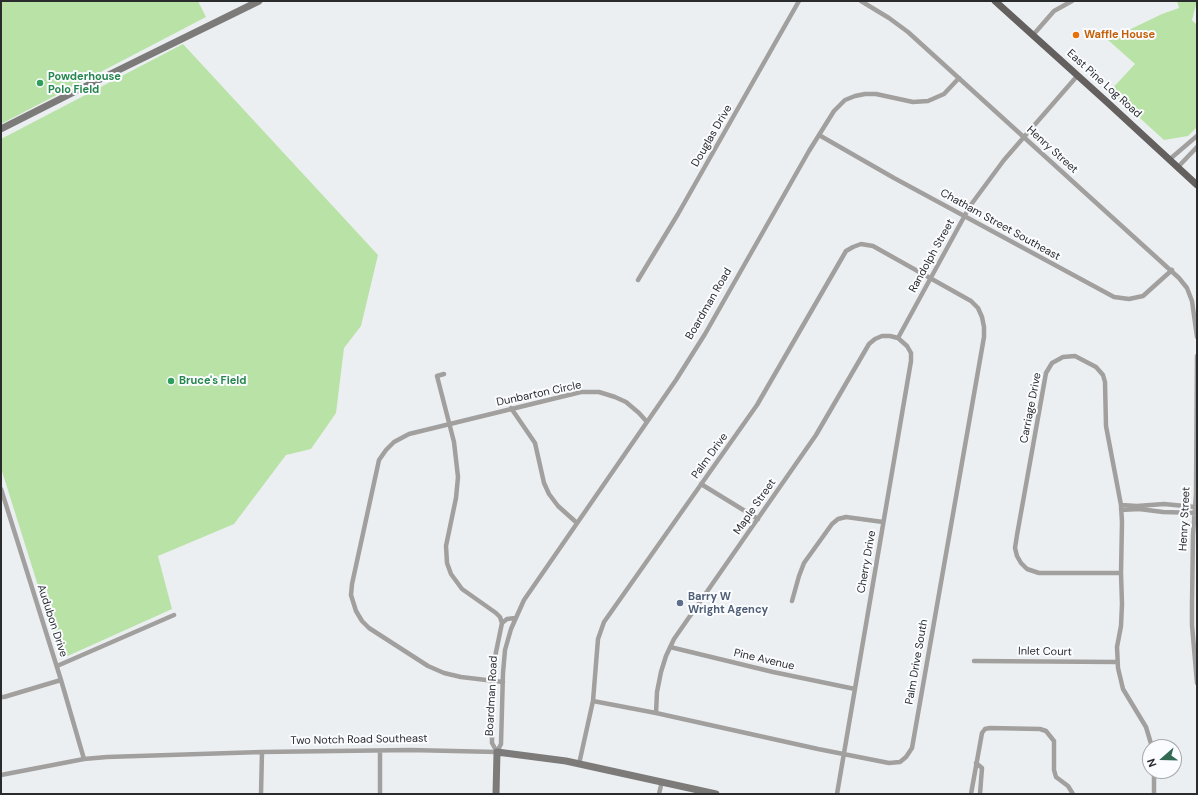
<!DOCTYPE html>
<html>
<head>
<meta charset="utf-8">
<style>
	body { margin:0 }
	#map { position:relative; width:1198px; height:795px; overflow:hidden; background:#eceff1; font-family:"DM Sans",sans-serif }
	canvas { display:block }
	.frame { position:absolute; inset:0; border:2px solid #2a2b2c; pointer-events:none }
	.north { position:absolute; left:1142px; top:739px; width:40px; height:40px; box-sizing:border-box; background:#fafcff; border:1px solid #a7a8ab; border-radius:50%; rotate:250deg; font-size:11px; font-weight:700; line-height:16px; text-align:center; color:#2a2b2c }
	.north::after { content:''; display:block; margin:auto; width:14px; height:18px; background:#326a53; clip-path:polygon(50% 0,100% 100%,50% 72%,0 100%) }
</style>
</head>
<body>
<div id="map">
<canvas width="1198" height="795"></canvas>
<div class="frame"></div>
<div class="north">N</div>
</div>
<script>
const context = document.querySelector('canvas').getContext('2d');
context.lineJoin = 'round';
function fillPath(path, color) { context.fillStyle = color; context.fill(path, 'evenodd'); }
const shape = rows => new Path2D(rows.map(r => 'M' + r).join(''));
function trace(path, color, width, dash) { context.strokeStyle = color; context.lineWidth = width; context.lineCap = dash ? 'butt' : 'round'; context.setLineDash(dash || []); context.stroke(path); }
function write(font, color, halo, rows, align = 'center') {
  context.font = font + ' "DM Sans",sans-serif'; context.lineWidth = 4; context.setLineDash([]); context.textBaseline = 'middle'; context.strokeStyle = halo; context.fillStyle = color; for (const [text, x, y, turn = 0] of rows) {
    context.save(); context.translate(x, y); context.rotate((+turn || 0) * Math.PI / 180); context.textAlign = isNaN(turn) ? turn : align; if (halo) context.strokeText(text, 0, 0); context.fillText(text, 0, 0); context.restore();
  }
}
const green = shape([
	[1,1,198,1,206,17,1,124],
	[1177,1,1197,1,1192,20,1197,25,1197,127,1188,136,1164,140,1110,91,1135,64,1108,40,1162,14,1179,8],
	[183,44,378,255,361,326,344,348,336,413,311,449,286,455,234,524,158,556,172,609,61,659,1,468,1,139]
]);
const street = shape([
	[861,1,889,18,908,32,1179,278,1187,288,1192,301,1197,337],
	[1033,35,1054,11,1072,1],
	[819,135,894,178,1114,297,1129,299,1143,296,1172,270],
	[1170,159,1197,136],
	[1178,167,1197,147],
	[638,280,678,214,799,1],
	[898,338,970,206,1004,160,1078,75],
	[1197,356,1196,494,1193,535,1192,604,1192,625,1197,683],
	[444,374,437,376,454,442,458,477,456,498,446,546,447,563,451,574,462,589,496,613,500,617,502,623],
	[511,408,535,443,544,483,549,494,558,506,577,523],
	[701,484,758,519],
	[1,489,61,680,84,759],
	[1121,505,1137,506,1164,504,1195,507],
	[1121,510,1139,509,1163,512,1197,513],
	[1121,573,1039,573,1027,569,1021,563,1017,556,1015,548,1017,535,1046,373,1052,363,1063,357,1075,356,1096,367,1103,375,1105,382,1106,426,1121,505,1122,522,1121,573,1122,604,1121,626,1117,647,1118,668,1123,689,1146,727,1152,747],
	[792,601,799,576,804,563,832,524,838,519,846,517,883,522],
	[670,647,773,672,855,689],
	[974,661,1117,662],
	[57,666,174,615],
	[503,682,461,677,444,673,428,666,369,628,362,621,356,611,351,595,352,584,379,460,386,450,394,442,409,434,581,392,599,392,615,397,626,402,639,413,647,422],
	[1,697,4,697,61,680],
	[656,713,657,692,661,672,666,656,674,639,816,435,869,344,875,339,882,336,890,336,898,338,907,346,911,353,911,361,837,794],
	[497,752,501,744,503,673,505,650,511,629,524,600,676,380,705,334,809,151,834,111,845,100,855,96,865,94,876,94,913,102,928,101,944,94,959,78],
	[497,752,492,743,492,681,495,657,502,623,507,619,515,618],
	[976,763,982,768,980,794],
	[579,764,593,701,598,639,604,622,757,405,846,251,853,247,861,244,873,246,971,301,978,308,982,317,984,327,984,337,912,748,906,757,900,762,889,763,818,749,656,713,593,701],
	[1154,771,1154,794],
	[1,775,84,759,107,757,262,752,410,750,497,752],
	[261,794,262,752],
	[380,794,380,751],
	[659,794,662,781],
	[971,794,982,733,985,729,990,728,1040,729,1046,731,1054,741,1054,770,1056,777,1068,786,1073,794]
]);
const secondary = shape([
	[1,129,80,89,259,1],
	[496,794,497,752,566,761,716,794]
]);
const primary = shape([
	[995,1,1108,103,1197,185]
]);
const markers = [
	[1076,35,4,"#e8710a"],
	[40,83,4,"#2e9e5b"],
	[171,381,4,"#2e9e5b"],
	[680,603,4,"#5c6f8a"]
];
const foodNames = [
	["Waffle House",1084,35]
];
const leisureNames = [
	["Powderhouse",48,77],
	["Polo Field",48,90],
	["Bruce's Field",179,381]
];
const streetNames = [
	["East Pine Log Road",1104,84,42],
	["Douglas Drive",712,136,-60],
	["Henry Street",1052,150,42],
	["Chatham Street Southeast",1000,225,29],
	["Randolph Street",932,256,-61],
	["Boardman Road",709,304,-60],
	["Dunbarton Circle",539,394,-12],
	["Carriage Drive",1031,408,-79],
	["Palm Drive",710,456,-54],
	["Maple Street",755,507,-55],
	["Henry Street",1185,519,-87],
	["Cherry Drive",867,562,-80],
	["Audubon Drive",52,621,72],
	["Inlet Court",1045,652,1],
	["Pine Avenue",764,660,13],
	["Palm Drive South",917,662,-80],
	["Boardman Road",492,696,-87],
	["Two Notch Road Southeast",359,740,-1]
];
const serviceNames = [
	["Barry W",688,597],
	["Wright Agency",688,610]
];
fillPath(green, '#b9e2a6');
trace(street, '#a2a09f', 4.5);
trace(secondary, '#7d7b7a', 7);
trace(primary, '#63605f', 7);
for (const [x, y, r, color] of markers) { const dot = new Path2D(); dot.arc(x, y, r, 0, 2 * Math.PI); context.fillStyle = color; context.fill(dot); trace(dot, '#fafcff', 1.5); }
write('bold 11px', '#c56008', '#fafcff', foodNames, 'left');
write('bold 11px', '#27864d', '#fafcff', leisureNames, 'left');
write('11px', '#2a2b2c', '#fafcff', streetNames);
write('bold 11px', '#4e5e75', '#fafcff', serviceNames, 'left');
</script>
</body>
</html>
